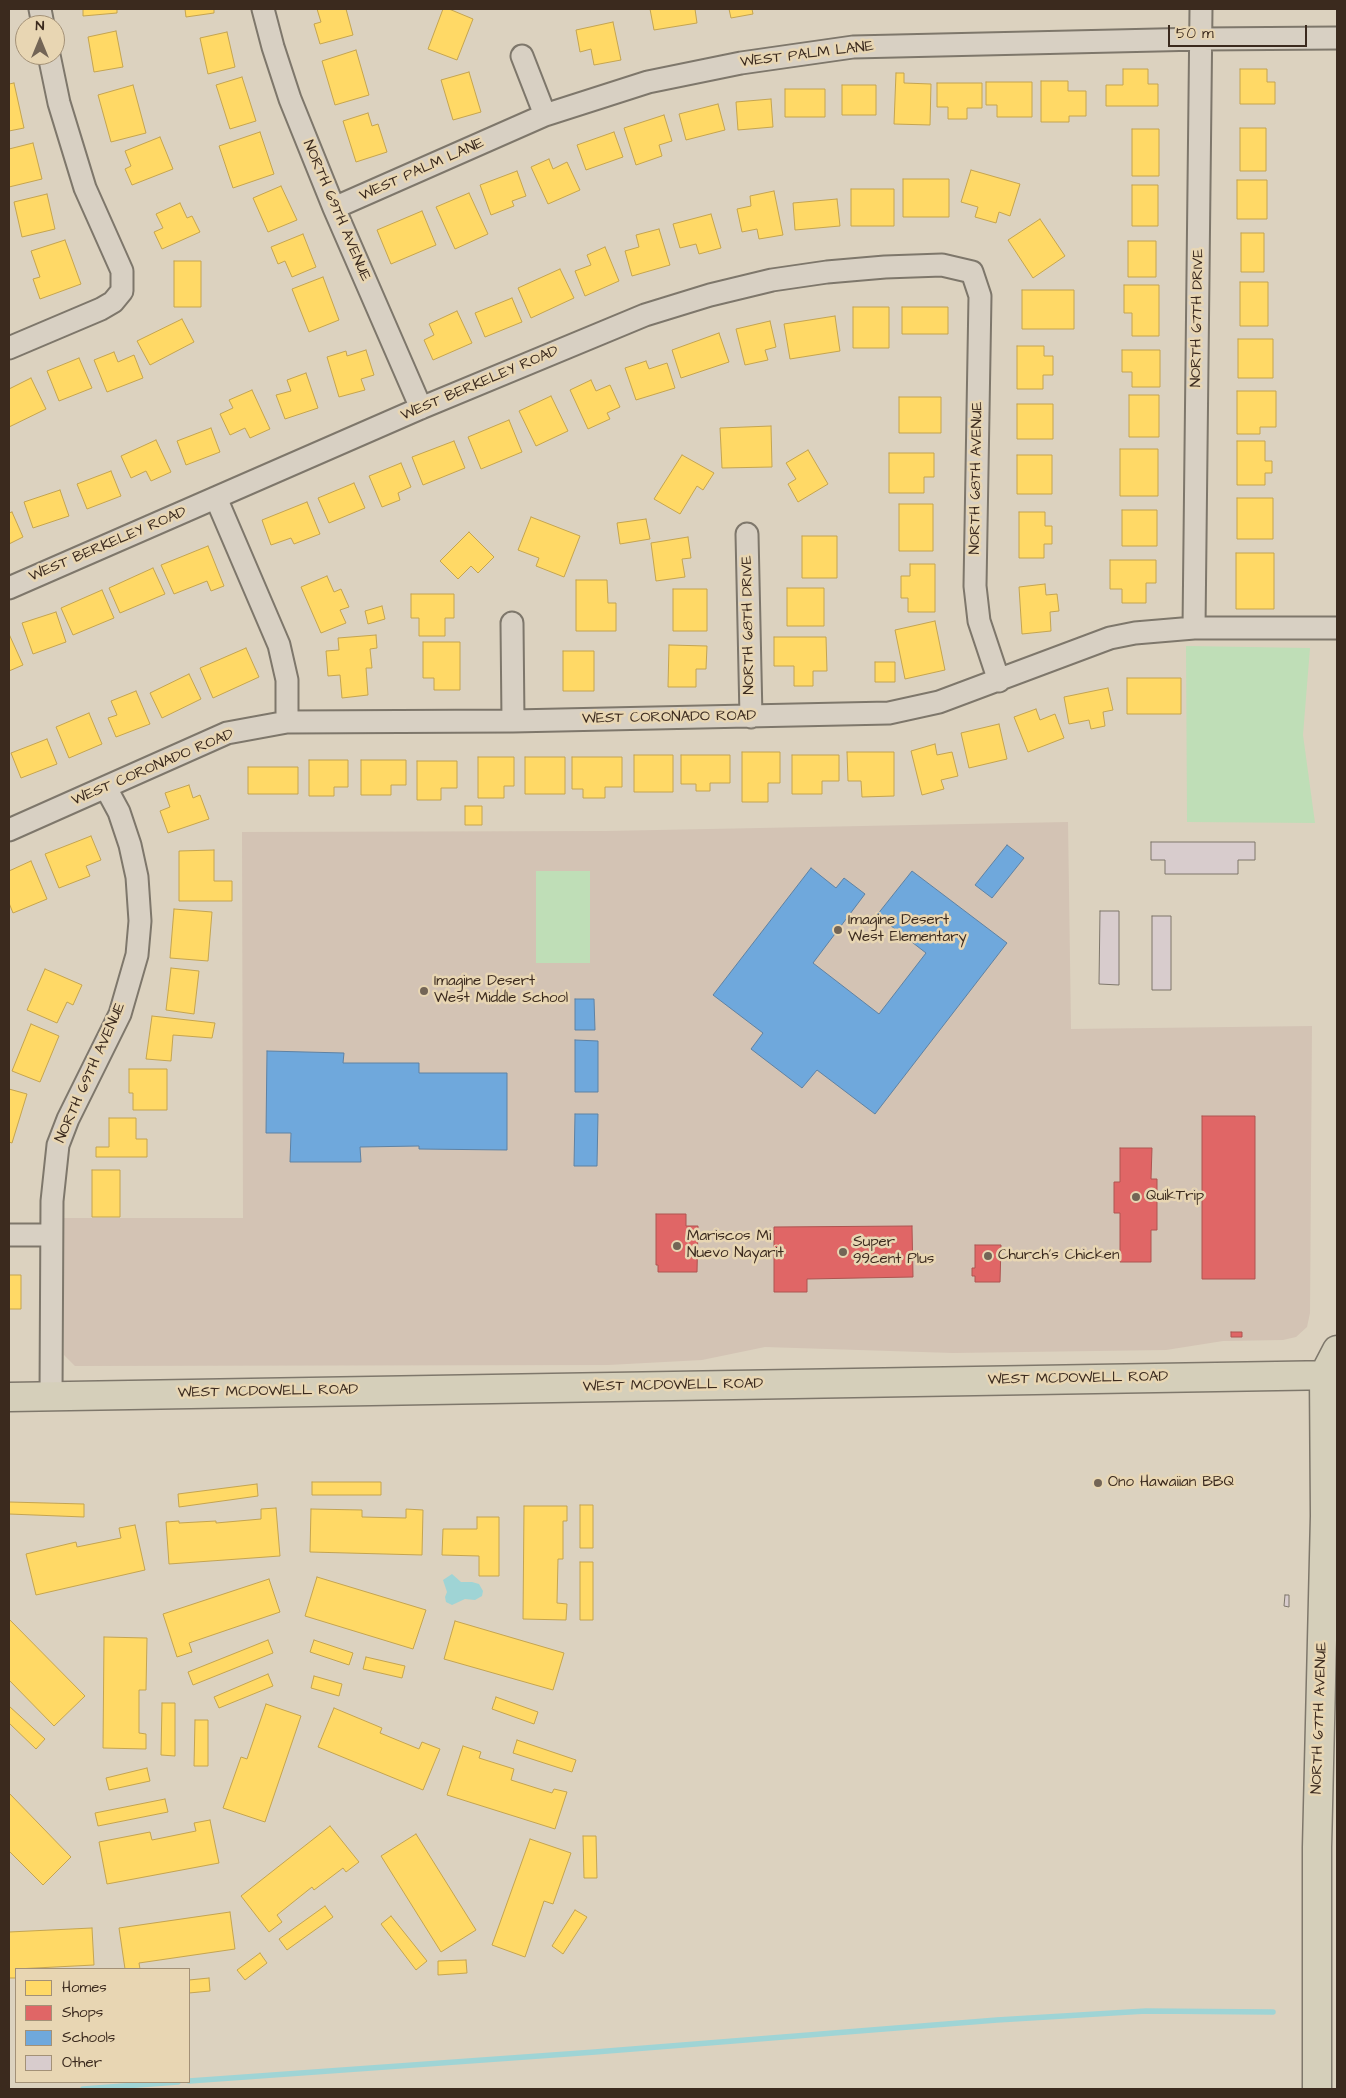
<!DOCTYPE html>
<html>
<head>
<meta charset="utf-8">
<style>
	body { margin:0 }
	#map { position:relative; width:1346px; height:2098px; overflow:hidden; background:#dcd2bf; font-family:"Architects Daughter",sans-serif }
	canvas { display:block }
	.frame { position:absolute; inset:0; border:10px solid #3b2a1e; pointer-events:none }
	.legend { position:absolute; left:15px; top:1968px; width:175px; height:115px; box-sizing:border-box; background:#e8d6b3; border:1px solid #a39177; margin:0; padding:6px 9px; list-style:none; font-size:15px; color:#3b2a1e }
	.legend li { display:flex; align-items:center; gap:10px; height:25px }
	.legend b { width:25px; border:1px solid #a39177 }
	.north { position:absolute; left:15px; top:15px; width:50px; height:50px; box-sizing:border-box; background:#e8d6b3; border:1px solid #a39177; border-radius:50%; rotate:0deg; font-size:14px; font-weight:700; line-height:20px; text-align:center; color:#3b2a1e }
	.north::after { content:''; display:block; margin:auto; width:18px; height:22px; background:#736556; clip-path:polygon(50% 0,100% 100%,50% 72%,0 100%) }
	.scale { position:absolute; left:1168px; top:25px; width:139px; height:22px; box-sizing:border-box; border:2px solid #3b2a1e; border-top:0; padding-left:6px; font-size:15px; line-height:18px; white-space:nowrap; color:#3b2a1e; -webkit-text-stroke:4px #e8d6b3; paint-order:stroke }
</style>
</head>
<body>
<div id="map">
<canvas width="1346" height="2098"></canvas>
<div class="frame"></div>
<ul class="legend">
<li><b style="height:14px;background:#ffd966"></b>Homes</li>
<li><b style="height:14px;background:#e06666"></b>Shops</li>
<li><b style="height:14px;background:#6fa8dc"></b>Schools</li>
<li><b style="height:14px;background:#d8cccd"></b>Other</li>
</ul>
<div class="north">N</div>
<div class="scale">50 m</div>
</div>
<script>
const context = document.querySelector('canvas').getContext('2d');
context.lineJoin = 'round';
function fillPath(path, color) { context.fillStyle = color; context.fill(path, 'evenodd'); }
const shape = rows => new Path2D(rows.map(r => 'M' + r).join(''));
function trace(path, color, width, dash) { context.strokeStyle = color; context.lineWidth = width; context.lineCap = dash ? 'butt' : 'round'; context.setLineDash(dash || []); context.stroke(path); }
function write(font, color, halo, rows, align = 'center') {
  context.font = font + ' "Architects Daughter",sans-serif'; context.lineWidth = 5; context.setLineDash([]); context.textBaseline = 'middle'; context.strokeStyle = halo; context.fillStyle = color; for (const [text, x, y, turn = 0] of rows) {
    context.save(); context.translate(x, y); context.rotate((+turn || 0) * Math.PI / 180); context.textAlign = isNaN(turn) ? turn : align; if (halo) context.strokeText(text, 0, 0); context.fillText(text, 0, 0); context.restore();
  }
}
const built = shape([
	[1068,822,1071,1029,1312,1026,1310,1313,1307,1327,1296,1337,1283,1340,1223,1341,1166,1350,953,1353,765,1347,702,1360,608,1365,75,1366,64,1355,64,1218,243,1218,242,832,606,831]
]);
const green = shape([
	[1186,646,1310,648,1303,735,1315,823,1187,822],
	[536,871,590,871,590,963,536,963]
]);
const water = shape([
	[452,1574,461,1582,472,1582,479,1584,483,1591,482,1596,475,1600,465,1599,452,1605,446,1602,445,1597,447,1592,443,1580]
]);
const homes = shape([
	[83,9,117,9,117,13,83,16,83,9],
	[185,9,214,9,214,13,186,17,185,9],
	[317,9,346,9,353,35,320,44,314,24,321,22,317,9],
	[443,9,449,9,473,19,457,60,428,49,443,9],
	[650,9,695,9,697,23,654,30,650,9],
	[729,9,752,9,753,14,731,18,729,9],
	[613,22,621,60,594,65,591,49,580,52,576,30,613,22],
	[116,31,123,67,94,72,88,37,116,31],
	[227,32,235,67,208,74,200,38,227,32],
	[356,50,369,95,335,105,322,61,356,50],
	[1123,69,1148,69,1148,84,1158,84,1158,106,1106,106,1106,85,1123,85,1123,69],
	[1240,69,1267,69,1267,82,1275,82,1275,104,1240,104,1240,69],
	[469,72,481,112,453,120,441,80,469,72],
	[896,73,904,73,904,83,931,84,930,125,894,124,896,73],
	[242,77,256,121,230,129,216,85,242,77],
	[1041,81,1068,81,1068,91,1086,91,1086,116,1069,116,1069,122,1041,122,1041,81],
	[986,82,1032,82,1032,117,997,117,997,105,986,105,986,82],
	[14,83,24,128,9,131,9,84,14,83],
	[937,83,982,83,982,108,967,108,967,119,948,119,948,107,937,107,937,83],
	[133,85,146,133,111,142,98,95,133,85],
	[842,85,876,85,876,115,842,115,842,85],
	[785,89,825,89,825,117,785,117,785,89],
	[771,99,773,127,738,130,736,102,771,99],
	[718,104,725,130,686,140,679,114,718,104],
	[368,113,372,126,378,124,387,152,356,162,343,121,368,113],
	[664,115,672,141,659,145,662,156,636,165,624,128,664,115],
	[1240,128,1266,128,1266,171,1240,171,1240,128],
	[1132,129,1159,129,1159,176,1132,176,1132,129],
	[260,132,274,174,233,188,219,146,260,132],
	[614,132,623,157,586,170,577,145,614,132],
	[160,137,173,169,132,185,125,169,131,166,125,151,160,137],
	[33,143,42,179,9,187,9,149,33,143],
	[549,159,553,169,567,162,580,190,548,204,531,167,549,159],
	[971,170,1020,184,1010,216,999,212,996,223,975,217,978,207,961,202,971,170],
	[517,171,526,196,512,201,514,206,491,215,480,185,517,171],
	[903,179,949,179,949,217,903,217,903,179],
	[1237,180,1267,180,1267,219,1237,219,1237,180],
	[1132,185,1158,185,1158,226,1132,226,1132,185],
	[281,186,297,220,268,232,253,198,281,186],
	[851,189,894,189,894,226,851,226,851,189],
	[774,191,783,235,759,239,757,229,742,232,737,209,751,206,750,196,774,191],
	[469,193,488,234,455,249,436,207,469,193],
	[47,194,55,229,22,237,14,202,47,194],
	[837,199,840,226,795,230,793,203,837,199],
	[180,203,187,218,192,216,200,232,162,249,154,232,163,228,156,214,180,203],
	[422,211,436,245,391,264,377,230,422,211],
	[711,214,721,248,699,254,696,244,680,248,673,224,711,214],
	[1040,219,1065,256,1033,278,1008,240,1040,219],
	[659,229,670,265,632,276,625,251,639,247,636,235,659,229],
	[1241,233,1264,233,1264,272,1241,272,1241,233],
	[303,234,316,267,292,277,285,261,278,264,271,247,303,234],
	[65,240,81,284,40,299,33,279,40,277,31,251,65,240],
	[1128,241,1156,241,1156,277,1128,277,1128,241],
	[605,247,619,281,585,296,575,271,591,265,587,255,605,247],
	[174,261,201,261,201,307,174,307,174,261],
	[560,269,574,298,531,318,518,288,560,269],
	[323,277,339,320,309,332,292,289,323,277],
	[1240,282,1268,282,1268,326,1240,326,1240,282],
	[1124,285,1159,285,1159,336,1132,336,1132,313,1124,313,1124,285],
	[1022,290,1074,290,1074,329,1022,329,1022,290],
	[512,298,522,322,485,337,475,313,512,298],
	[853,307,889,307,889,348,853,348,853,307],
	[902,307,948,307,948,334,902,334,902,307],
	[457,311,472,343,433,360,424,340,434,335,429,324,457,311],
	[835,316,840,351,790,359,784,324,835,316],
	[182,319,194,342,150,365,137,341,182,319],
	[770,321,776,347,765,350,768,360,745,365,736,329,770,321],
	[719,333,729,362,681,378,672,350,719,333],
	[1238,339,1273,339,1273,378,1238,378,1238,339],
	[1017,346,1044,346,1044,356,1053,356,1053,375,1043,375,1043,389,1017,389,1017,346],
	[366,350,374,375,361,379,365,390,339,397,327,357,346,351,347,356,366,350],
	[1122,350,1160,350,1160,387,1132,387,1132,372,1122,372,1122,350],
	[114,352,118,362,134,355,143,378,107,392,94,360,114,352],
	[79,358,92,388,59,401,47,371,79,358],
	[646,361,649,369,667,363,675,388,636,400,625,368,646,361],
	[306,373,318,408,285,419,276,395,291,391,287,380,306,373],
	[31,378,46,409,9,427,9,389,31,378],
	[591,380,596,391,610,385,620,407,607,413,610,419,588,429,570,390,591,380],
	[252,390,270,429,250,438,245,428,230,435,220,414,233,408,229,400,252,390],
	[1237,391,1276,391,1276,427,1260,427,1260,434,1237,434,1237,391],
	[1129,395,1159,395,1159,437,1129,437,1129,395],
	[551,396,568,431,536,446,519,411,551,396],
	[899,397,941,397,941,433,899,433,899,397],
	[1017,404,1053,404,1053,439,1017,439,1017,404],
	[509,420,522,452,481,469,468,437,509,420],
	[771,426,772,467,722,468,720,428,771,426],
	[211,428,220,452,186,465,177,441,211,428],
	[156,440,171,472,151,481,146,471,131,478,121,456,156,440],
	[454,441,465,468,423,485,412,457,454,441],
	[1237,441,1265,441,1265,461,1272,461,1272,473,1265,473,1265,485,1237,485,1237,441],
	[1120,449,1158,449,1158,496,1120,496,1120,449],
	[808,450,828,484,798,502,788,484,796,479,786,463,808,450],
	[889,453,934,453,934,477,924,477,924,493,889,493,889,453],
	[682,455,714,473,703,490,697,486,680,514,654,499,682,455],
	[1017,455,1052,455,1052,494,1017,494,1017,455],
	[401,463,411,487,398,493,400,500,382,507,369,476,401,463],
	[111,471,121,496,87,509,77,484,111,471],
	[354,483,365,508,329,523,318,498,354,483],
	[60,490,69,516,33,528,24,502,60,490],
	[1237,498,1273,498,1273,539,1237,539,1237,498],
	[307,502,320,534,294,544,291,538,271,545,262,520,307,502],
	[899,504,933,504,933,551,899,551,899,504],
	[1122,510,1157,510,1157,546,1122,546,1122,510],
	[12,512,23,537,9,544,9,513,12,512],
	[1019,512,1045,512,1045,526,1052,526,1052,544,1044,544,1044,558,1019,558,1019,512],
	[531,517,580,536,564,577,536,566,539,558,518,550,531,517],
	[646,519,650,539,620,544,617,523,646,519],
	[469,532,494,557,478,573,471,566,458,579,440,561,469,532],
	[802,536,837,536,837,578,802,578,802,536],
	[688,537,691,558,682,559,685,577,656,581,651,543,688,537],
	[208,546,224,586,211,591,207,581,174,594,161,565,208,546],
	[1236,553,1274,553,1274,609,1236,609,1236,553],
	[1110,560,1156,560,1156,583,1146,583,1146,603,1122,603,1122,589,1110,589,1110,560],
	[910,564,935,564,935,612,908,612,908,598,901,598,901,576,910,576,910,564],
	[153,568,165,594,120,613,109,588,153,568],
	[327,576,334,592,341,589,349,607,340,610,346,623,321,633,301,587,327,576],
	[576,580,607,580,608,603,616,603,616,631,576,631,576,580],
	[1045,584,1046,595,1057,594,1059,611,1050,612,1051,631,1022,634,1019,587,1045,584],
	[787,588,824,588,824,626,787,626,787,588],
	[673,589,707,589,707,631,673,631,673,589],
	[102,590,114,618,73,635,61,608,102,590],
	[411,594,454,594,454,618,445,618,445,636,419,636,419,618,411,618,411,594],
	[382,606,385,619,368,624,365,611,382,606],
	[56,612,66,642,33,654,22,623,56,612],
	[935,621,945,670,905,679,895,630,935,621],
	[9,634,23,665,9,671,9,634],
	[376,635,377,648,370,649,372,668,366,668,368,695,342,698,340,675,328,676,326,651,339,650,338,638,376,635],
	[774,637,826,637,827,671,813,671,813,686,794,686,794,666,774,666,774,637],
	[423,642,460,642,460,690,434,690,434,678,423,678,423,642],
	[669,645,707,646,706,669,696,669,696,687,668,687,669,645],
	[246,648,259,677,213,698,200,668,246,648],
	[563,651,594,651,594,691,563,691,563,651],
	[875,662,895,662,895,682,875,682,875,662],
	[189,674,201,699,162,718,150,693,189,674],
	[1127,678,1181,678,1181,714,1127,714,1127,678],
	[1108,688,1113,710,1103,712,1105,726,1091,729,1089,720,1069,724,1064,697,1108,688],
	[136,691,150,724,116,737,108,718,117,715,111,701,136,691],
	[1036,709,1040,720,1055,714,1064,738,1028,752,1014,717,1036,709],
	[89,713,102,744,69,758,56,727,89,713],
	[999,724,1007,759,969,768,961,733,999,724],
	[47,739,57,764,21,778,11,753,47,739],
	[935,744,937,755,952,752,958,776,941,780,944,789,922,795,911,751,935,744],
	[742,752,780,752,780,783,768,783,768,802,742,802,742,752],
	[847,752,894,752,894,796,862,797,861,781,848,781,847,752],
	[634,755,673,755,673,792,634,792,634,755],
	[681,755,730,755,730,783,710,783,710,791,696,791,696,784,681,784,681,755],
	[792,755,839,755,839,781,822,781,822,794,792,794,792,755],
	[478,757,514,757,514,786,504,786,504,798,478,798,478,757],
	[525,757,565,757,565,794,525,794,525,757],
	[572,757,622,757,622,787,605,787,605,798,583,798,583,789,572,789,572,757],
	[309,760,348,760,348,787,334,787,334,796,309,796,309,760],
	[361,760,406,760,406,785,391,785,391,795,361,795,361,760],
	[417,761,457,761,457,788,441,788,441,800,417,800,417,761],
	[248,767,298,767,298,794,248,794,248,767],
	[189,785,193,798,200,795,209,819,168,833,160,811,170,807,165,793,189,785],
	[465,806,482,806,482,825,465,825,465,806],
	[91,836,101,860,86,866,90,876,59,888,45,854,91,836],
	[214,850,214,881,232,881,232,901,179,901,179,851,214,850],
	[31,861,47,899,13,913,9,903,9,871,31,861],
	[174,909,212,912,208,961,170,958,174,909],
	[171,968,199,971,194,1014,166,1010,171,968],
	[45,969,82,985,73,1005,67,1002,57,1023,27,1010,45,969],
	[152,1016,215,1023,212,1038,173,1035,171,1061,146,1059,152,1016],
	[31,1024,59,1036,40,1082,12,1071,31,1024],
	[129,1069,167,1069,167,1110,133,1110,133,1093,129,1093,129,1069],
	[9,1089,27,1094,12,1143,9,1142,9,1089],
	[109,1118,136,1118,136,1139,147,1139,147,1157,96,1157,96,1147,109,1147,109,1118],
	[92,1170,120,1170,120,1217,92,1217,92,1170],
	[9,1275,21,1275,21,1309,9,1309,9,1275],
	[312,1482,381,1482,381,1495,312,1495,312,1482],
	[257,1484,258,1496,179,1507,178,1494,257,1484],
	[9,1502,84,1504,84,1517,9,1514,9,1502],
	[580,1505,593,1505,593,1548,580,1548,580,1505],
	[524,1506,567,1506,567,1521,563,1521,563,1559,558,1559,557,1603,567,1604,566,1620,523,1619,524,1506],
	[276,1508,280,1556,169,1564,166,1522,179,1521,179,1523,216,1521,216,1523,261,1519,261,1509,276,1508],
	[311,1509,362,1510,362,1517,406,1518,406,1509,423,1510,422,1555,310,1552,311,1509],
	[477,1517,499,1517,499,1576,479,1576,479,1556,442,1555,443,1529,477,1529,477,1517],
	[135,1525,145,1570,36,1595,26,1554,76,1542,77,1547,121,1538,119,1528,135,1525],
	[580,1562,593,1562,593,1620,580,1620,580,1562],
	[317,1577,426,1610,413,1649,305,1616,317,1577],
	[269,1579,280,1612,189,1643,192,1652,177,1657,163,1614,269,1579],
	[9,1619,85,1696,54,1726,9,1680,9,1619],
	[455,1621,564,1653,553,1690,444,1659,455,1621],
	[104,1637,147,1638,146,1690,139,1690,139,1733,146,1734,146,1749,103,1748,104,1637],
	[268,1640,273,1653,193,1685,188,1672,268,1640],
	[314,1640,353,1653,349,1665,310,1652,314,1640],
	[366,1657,405,1666,402,1678,363,1669,366,1657],
	[268,1674,273,1686,219,1708,214,1697,268,1674],
	[314,1676,342,1684,339,1696,311,1688,314,1676],
	[496,1697,538,1712,534,1724,492,1709,496,1697],
	[162,1703,175,1703,175,1756,161,1755,162,1703],
	[266,1704,301,1716,265,1822,223,1808,241,1757,247,1759,266,1704],
	[9,1706,45,1739,36,1749,9,1723,9,1706],
	[334,1708,382,1728,380,1733,419,1749,422,1742,440,1749,423,1790,318,1747,334,1708],
	[195,1720,208,1720,208,1766,194,1766,195,1720],
	[517,1740,576,1760,572,1772,513,1753,517,1740],
	[463,1746,481,1752,479,1758,514,1769,511,1780,552,1793,554,1789,567,1792,555,1829,447,1795,463,1746],
	[147,1768,150,1781,109,1790,106,1778,147,1768],
	[9,1793,71,1857,43,1885,9,1851,9,1793],
	[165,1799,168,1812,98,1826,95,1813,165,1799],
	[210,1820,219,1863,107,1884,99,1842,150,1832,152,1840,196,1831,194,1823,210,1820],
	[330,1826,359,1862,346,1872,343,1868,314,1890,312,1887,277,1915,282,1922,269,1932,241,1896,330,1826],
	[416,1834,476,1930,441,1952,381,1856,416,1834],
	[583,1836,596,1836,597,1878,584,1878,583,1836],
	[530,1839,571,1853,553,1904,544,1901,525,1957,492,1945,530,1839],
	[325,1906,333,1917,287,1950,279,1939,325,1906],
	[575,1910,587,1917,563,1954,552,1946,575,1910],
	[230,1912,235,1949,139,1963,140,1969,125,1969,119,1928,230,1912],
	[391,1916,427,1961,416,1970,381,1924,391,1916],
	[92,1928,94,1965,16,1969,16,1978,9,1978,9,1932,92,1928],
	[260,1953,267,1963,245,1980,237,1970,260,1953],
	[466,1960,467,1973,438,1975,438,1961,466,1960],
	[209,1978,210,1991,189,1993,189,1980,209,1978]
]);
const shops = shape([
	[1202,1116,1255,1116,1255,1279,1202,1279,1202,1116],
	[1120,1148,1152,1148,1151,1179,1157,1179,1157,1230,1151,1230,1151,1262,1120,1262,1120,1213,1114,1213,1114,1182,1120,1182,1120,1148],
	[656,1214,686,1214,686,1226,698,1226,697,1272,658,1272,658,1265,656,1265,656,1214],
	[912,1226,913,1277,807,1279,807,1292,774,1292,774,1227,912,1226],
	[975,1245,1001,1245,1000,1282,975,1282,975,1276,972,1276,972,1268,975,1268,975,1245],
	[1231,1332,1242,1332,1242,1337,1231,1337,1231,1332]
]);
const schools = shape([
	[1007,845,1024,858,992,898,975,885,1007,845],
	[811,868,836,888,844,878,865,894,813,963,879,1014,926,953,877,915,912,871,1007,943,875,1114,817,1070,802,1088,751,1049,763,1033,713,995,811,868],
	[575,999,594,999,595,1030,575,1030,575,999],
	[575,1040,598,1041,598,1092,575,1092,575,1040],
	[267,1051,344,1053,343,1063,419,1063,419,1073,507,1073,507,1150,419,1149,419,1146,360,1147,361,1162,290,1162,291,1133,266,1133,267,1051],
	[575,1114,598,1114,597,1166,574,1166,575,1114]
]);
const stream = shape([
	[189,2081,595,2052,997,2020,1146,2011,1273,2012],
	[83,2089,178,2082]
]);
const building = shape([
	[1151,842,1255,842,1255,860,1238,860,1238,874,1165,874,1165,860,1151,860,1151,842],
	[1100,911,1119,911,1119,985,1099,984,1100,911],
	[1152,916,1171,916,1171,990,1152,990,1152,916],
	[1285,1595,1289,1595,1289,1607,1284,1606,1285,1595]
]);
const minor = shape([
	[40,9,43,25],
	[263,9,273,47,290,99,334,208,421,408],
	[522,56,545,115],
	[334,208,545,115,648,82,741,63,853,47,1201,39,1337,38],
	[9,348,101,309,113,302,122,291,122,271,85,188,59,103,49,55],
	[216,498,279,645,287,680,287,722],
	[747,534,751,717],
	[9,588,421,408,645,315,710,295,772,280,827,272,885,267,942,265,972,272,980,296,975,586,979,621,999,681],
	[512,623,513,721],
	[1194,628,1201,9],
	[9,830,227,733,287,722,513,721,889,713,939,702,1110,638,1135,633,1194,628,1337,628],
	[9,1235,51,1235],
	[51,1396,52,1201,58,1145,68,1119,120,1014,137,955,140,921,137,877,130,845,119,812,106,788]
]);
const major = shape([
	[9,1397,1337,1375],
	[1317,2089,1317,1847,1325,1516,1324,1375,1337,1350]
]);
const markers = [
	[838,930,5,"#736556"],
	[424,991,5,"#736556"],
	[1136,1197,5,"#736556"],
	[677,1246,5,"#736556"],
	[843,1252,5,"#736556"],
	[988,1256,5,"#736556"],
	[1098,1483,5,"#736556"]
];
const streetNames = [
	["WEST PALM LANE",807,55,-7],
	["WEST PALM LANE",422,170,-24],
	["NORTH 69TH AVENUE",336,211,67],
	["NORTH 67TH DRIVE",1198,318,-89],
	["WEST BERKELEY ROAD",480,384,-23],
	["NORTH 68TH AVENUE",977,478,-89],
	["WEST BERKELEY ROAD",108,545,-23],
	["NORTH 68TH DRIVE",749,625,-91],
	["WEST CORONADO ROAD",669,718,-1],
	["WEST CORONADO ROAD",153,768,-23],
	["NORTH 69TH AVENUE",91,1073,-66],
	["WEST MCDOWELL ROAD",1078,1379,-1],
	["WEST MCDOWELL ROAD",673,1386,-1],
	["WEST MCDOWELL ROAD",268,1392,-1],
	["NORTH 67TH AVENUE",1320,1718,-88]
];
const poiNames = [
	["Imagine Desert",848,921],
	["West Elementary",848,938],
	["Imagine Desert",434,982],
	["West Middle School",434,999],
	["QuikTrip",1146,1197],
	["Mariscos Mi",687,1237],
	["Nuevo Nayarit",687,1254],
	["Super",853,1243],
	["99cent Plus",853,1260],
	["Church's Chicken",998,1256],
	["Ono Hawaiian BBQ",1108,1483]
];
fillPath(built, '#d3c3b4');
fillPath(green, '#bfdeb7');
fillPath(water, '#9fd4d5');
fillPath(homes, '#ffd966');
trace(homes, '#c4a450', 1);
fillPath(shops, '#e06666');
trace(shops, '#ae5450', 1);
fillPath(schools, '#6fa8dc');
trace(schools, '#5f82a3', 1);
trace(stream, '#9fd4d5', 5.5);
fillPath(building, '#d8cccd');
trace(building, '#7e776b', 1);
trace(minor, '#7e776b', 25);
trace(major, '#7e776b', 31);
trace(minor, '#d8d0c3', 21);
trace(major, '#d5cfba', 28);
for (const [x, y, r, color] of markers) { const dot = new Path2D(); dot.arc(x, y, r, 0, 2 * Math.PI); context.fillStyle = color; context.fill(dot); trace(dot, '#e8d6b3', 2); }
write('15px', '#3b2a1e', '#e8d6b3', streetNames);
write('15px', '#3b2a1e', '#e8d6b3', poiNames, 'left');
</script>
</body>
</html>
